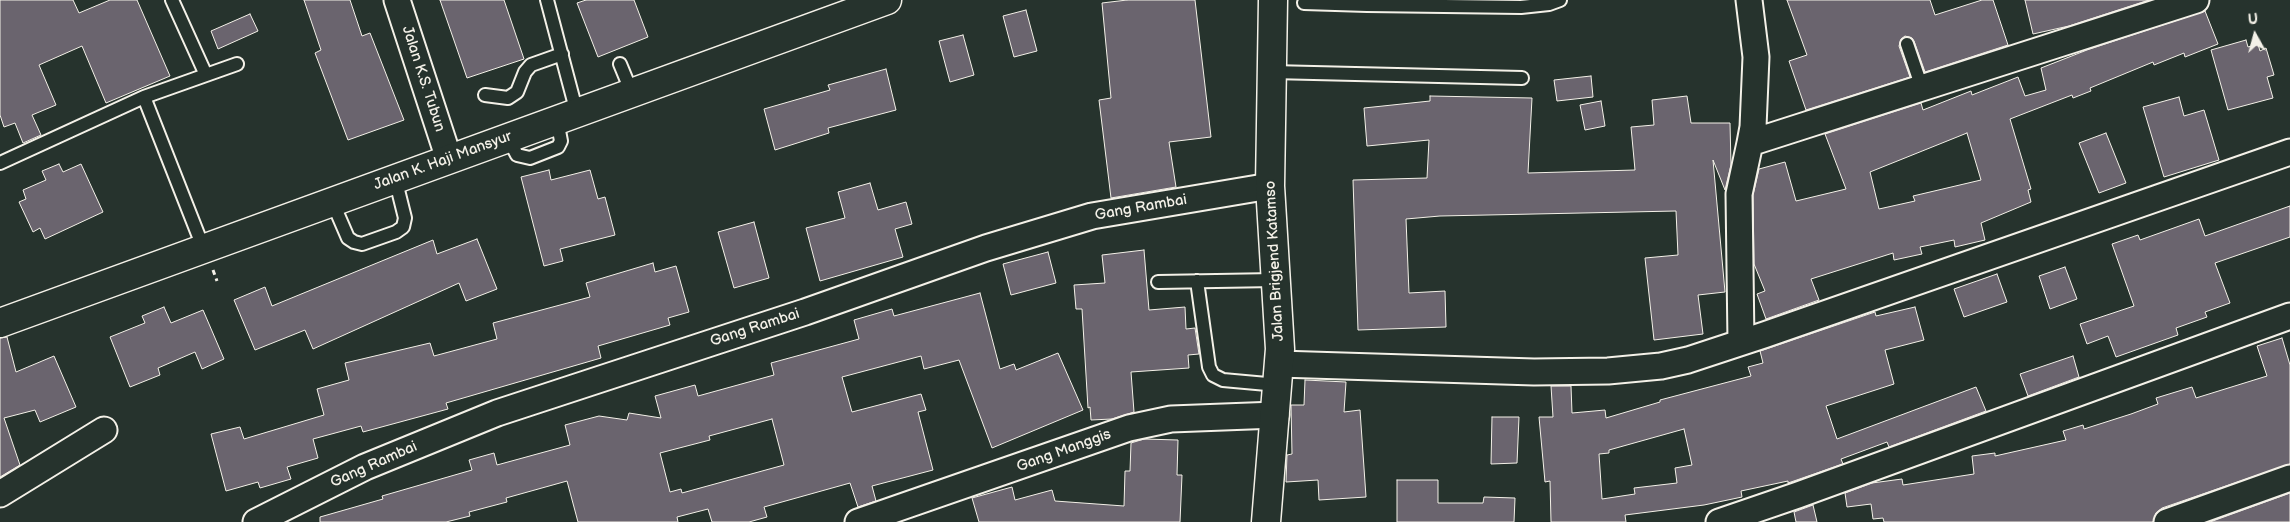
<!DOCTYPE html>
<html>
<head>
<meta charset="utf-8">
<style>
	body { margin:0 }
	#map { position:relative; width:2290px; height:522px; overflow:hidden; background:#26332d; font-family:"Balsamiq Sans",sans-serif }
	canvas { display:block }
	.north { position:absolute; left:2230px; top:10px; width:50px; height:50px; -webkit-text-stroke:4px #26332d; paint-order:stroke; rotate:353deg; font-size:14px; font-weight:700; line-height:20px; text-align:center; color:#f4f1e8 }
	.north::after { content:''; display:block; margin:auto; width:18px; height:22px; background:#f4f1e8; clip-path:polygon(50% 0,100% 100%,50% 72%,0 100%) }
</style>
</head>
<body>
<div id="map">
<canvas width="2290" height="522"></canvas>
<div class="north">U</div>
</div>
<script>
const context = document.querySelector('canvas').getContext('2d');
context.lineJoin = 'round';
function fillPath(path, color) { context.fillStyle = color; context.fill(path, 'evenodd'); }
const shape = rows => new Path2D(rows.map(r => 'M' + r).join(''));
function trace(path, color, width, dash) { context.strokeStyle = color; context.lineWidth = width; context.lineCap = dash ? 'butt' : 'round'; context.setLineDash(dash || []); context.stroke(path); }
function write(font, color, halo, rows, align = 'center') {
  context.font = font + ' "Balsamiq Sans",sans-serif'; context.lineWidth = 4; context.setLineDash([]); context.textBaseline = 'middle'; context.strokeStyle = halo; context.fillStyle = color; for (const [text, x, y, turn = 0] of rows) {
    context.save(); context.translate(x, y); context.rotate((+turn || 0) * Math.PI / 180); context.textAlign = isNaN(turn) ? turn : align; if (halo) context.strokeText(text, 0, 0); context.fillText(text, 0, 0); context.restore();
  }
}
const building = shape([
	[0,0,73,0,79,13,110,0,137,0,170,76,106,103,82,46,39,65,56,105,32,115,41,135,23,143,15,123,4,127,0,115,0,0],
	[304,0,350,0,362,36,370,33,404,120,348,140,315,53,321,50,304,0],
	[440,0,504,0,524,59,467,78,440,0],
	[586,0,634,0,648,37,598,57,577,3,586,0],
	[1127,0,1195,0,1211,137,1169,142,1176,187,1111,198,1099,100,1111,98,1102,3,1127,0],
	[1787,0,1930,0,1935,15,1982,0,1993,0,2008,45,1925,72,1914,41,1912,38,1905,36,1901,39,1899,46,1910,77,1806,110,1789,61,1807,55,1787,0],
	[2025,0,2149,0,2069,26,2033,34,2025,0],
	[1026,10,1037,51,1014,57,1003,16,1026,10],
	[2205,11,2218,44,2185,57,2184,53,2154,65,2153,62,2090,88,2091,91,2073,98,2072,95,2010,119,2031,189,2028,190,2031,202,1981,223,1985,240,1955,247,1954,240,1920,247,1922,254,1894,260,1893,253,1811,279,1819,300,1766,319,1757,294,1765,291,1754,264,1753,195,1759,169,1785,162,1796,201,1846,189,1825,134,1921,103,1923,110,1971,91,1972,95,2018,77,2025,96,2046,90,2041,68,2087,50,2205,11],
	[1967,133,1981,180,1913,196,1915,201,1879,209,1870,172,1967,133],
	[250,14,258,31,218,49,211,31,250,14],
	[963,35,974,75,950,82,939,41,963,35],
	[2246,40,2248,47,2258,44,2260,51,2266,48,2274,75,2267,77,2273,98,2228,110,2211,50,2246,40],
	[886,69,896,110,828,128,829,133,775,150,764,109,830,90,828,85,886,69],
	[1591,76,1593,97,1557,101,1554,80,1591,76],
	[1430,96,1532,98,1528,173,1635,170,1631,127,1654,125,1652,100,1687,96,1691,123,1730,123,1731,165,1725,190,1713,160,1725,292,1698,295,1703,334,1654,340,1645,258,1678,255,1676,211,1440,216,1406,219,1409,293,1445,291,1446,327,1358,330,1353,180,1427,178,1429,140,1367,146,1364,108,1430,101,1430,96],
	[2179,97,2184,116,2204,110,2219,160,2164,177,2143,107,2179,97],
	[1601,101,1605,126,1585,130,1580,105,1601,101],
	[2106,133,2126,183,2099,193,2079,143,2106,133],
	[59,164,63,172,81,164,103,212,45,239,40,228,33,232,19,202,26,199,23,190,46,180,42,171,59,164],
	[549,170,551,180,590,170,598,199,605,197,615,235,560,249,563,261,544,266,521,177,549,170],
	[870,183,878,210,906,202,912,224,895,229,903,257,820,281,806,228,845,218,838,192,870,183],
	[2290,206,2290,237,2215,263,2230,303,2205,312,2207,317,2176,328,2178,335,2116,357,2108,336,2087,344,2080,324,2134,306,2112,244,2138,235,2140,240,2199,219,2205,236,2290,206],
	[754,222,769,278,734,288,718,232,754,222],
	[477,239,497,289,466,301,459,283,313,349,305,330,255,350,234,300,265,287,272,306,433,240,437,254,477,239],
	[1144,250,1149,310,1185,307,1186,329,1195,328,1199,354,1188,355,1189,368,1131,372,1134,412,1112,419,1091,420,1090,407,1088,408,1082,309,1076,309,1074,285,1105,283,1102,255,1144,250],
	[1048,252,1056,283,1011,295,1003,264,1048,252],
	[653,263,655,272,676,266,689,312,668,318,670,325,598,346,601,358,446,403,448,409,363,432,361,426,313,439,318,458,287,467,291,479,260,488,258,482,226,491,211,434,240,427,244,439,324,415,317,389,349,380,345,363,430,343,434,356,497,339,493,323,590,297,586,283,653,263],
	[2065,267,2077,299,2050,309,2039,276,2065,267],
	[1997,274,2007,302,1964,317,1954,289,1997,274],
	[980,293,1000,369,1014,364,1016,370,1058,353,1083,410,992,448,959,360,924,369,921,356,842,377,852,412,921,394,926,410,918,412,933,470,872,486,876,501,858,507,850,483,764,507,767,517,749,522,712,522,708,509,677,517,678,522,578,522,567,481,506,498,507,502,469,512,470,516,446,522,320,522,320,517,383,499,382,496,472,470,469,460,494,453,497,465,570,445,565,425,599,416,627,420,629,413,661,418,655,396,695,385,698,396,774,375,771,363,859,339,854,320,892,309,894,316,980,293],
	[772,419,784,465,682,493,681,489,670,492,660,453,710,440,709,436,772,419],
	[164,307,171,323,203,310,224,359,202,369,195,352,158,368,160,375,130,387,110,337,145,323,142,316,164,307],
	[1915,307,1924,340,1885,350,1894,384,1826,406,1837,439,1976,387,1986,411,1889,447,1887,442,1841,459,1843,464,1788,483,1788,481,1741,491,1742,497,1704,505,1625,515,1626,522,1551,522,1550,481,1545,482,1539,417,1553,417,1551,386,1571,386,1572,413,1605,410,1606,418,1660,402,1660,400,1751,376,1748,367,1763,363,1760,351,1875,312,1876,316,1915,307],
	[1684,429,1692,465,1675,468,1677,483,1634,488,1635,494,1602,499,1599,454,1609,453,1609,450,1684,429],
	[7,337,16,372,54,356,76,407,40,422,35,410,4,418,20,465,0,477,0,338,7,337],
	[2282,338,2290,365,2290,464,2162,508,2156,513,2153,522,1884,522,1883,518,1873,519,1871,504,1847,507,1845,493,1872,483,1902,479,1903,485,1974,474,1972,456,1995,453,1995,456,2066,440,2063,431,2083,425,2084,429,2131,414,2158,404,2156,398,2192,387,2196,398,2267,376,2257,346,2282,338],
	[2073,356,2079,377,2028,396,2020,374,2073,356],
	[1305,380,1346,382,1344,412,1360,410,1366,497,1319,500,1318,480,1286,482,1287,455,1292,454,1291,405,1304,405,1305,380],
	[1492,417,1519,417,1517,463,1491,464,1492,417],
	[1144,439,1178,440,1177,475,1182,475,1180,522,979,522,972,498,1012,487,1015,500,1052,490,1055,501,1124,506,1125,471,1130,471,1131,443,1144,439],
	[1397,480,1438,480,1438,503,1483,503,1484,497,1515,498,1514,522,1397,522,1397,480],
	[2290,493,2290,522,2210,522,2290,493],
	[1813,505,1817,522,1796,522,1794,512,1813,505]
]);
const path = shape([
	[213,270,217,281]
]);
const service = shape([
	[172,0,206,75],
	[547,0,577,113],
	[1304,3,1367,5,1367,0],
	[1367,5,1521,7,1549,4,1560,0],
	[1907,44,1922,88],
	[620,64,632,93],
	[1272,72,1522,78],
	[485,95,508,98,517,92,525,72,531,65,562,54],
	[144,97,237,64],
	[508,138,517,155,530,158,558,147,561,141,557,120],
	[0,163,144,97,203,247],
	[332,201,348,238,354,242,362,244,396,232,403,227,405,218,395,178],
	[1197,281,1209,367,1213,375,1223,380,1278,385],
	[1158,282,1275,280]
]);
const minor = shape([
	[397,0,449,159],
	[1749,0,1756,57,1753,127,1750,143],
	[1741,342,1739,194,1750,143,2196,0],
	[1279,364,1534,372,1608,371,1661,366,1688,360,1764,335,2290,152],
	[0,494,104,430],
	[256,522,365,467,497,413,805,312,986,248,1092,216,1270,186],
	[858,522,1129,428,1171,419,1276,415],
	[1719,522,1798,495,2290,316],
	[2167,522,2290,478]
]);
const tertiary = shape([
	[0,323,887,0]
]);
const primary = shape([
	[1266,522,1280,349,1270,186,1273,0]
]);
const streetNames = [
	["Jalan K.S. Tubun",423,79,72],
	["Jalan K. Haji Mansyur",443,161,-20],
	["Gang Rambai",1141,208,-10],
	["Jalan Brigjend Katamso",1275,261,-93],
	["Gang Rambai",755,328,-18],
	["Gang Manggis",1064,451,-20],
	["Gang Rambai",374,465,-24]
];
fillPath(building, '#6a646e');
trace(building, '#f4f1e8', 1);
trace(service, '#f4f1e8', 16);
trace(minor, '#f4f1e8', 29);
trace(tertiary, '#f4f1e8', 31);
trace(primary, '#f4f1e8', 31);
trace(path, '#f4f1e8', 3, [5, 4]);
trace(service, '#26332d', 12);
trace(minor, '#26332d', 25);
trace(tertiary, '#26332d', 28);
trace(primary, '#26332d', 28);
write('15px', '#f4f1e8', '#26332d', streetNames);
</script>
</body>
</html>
